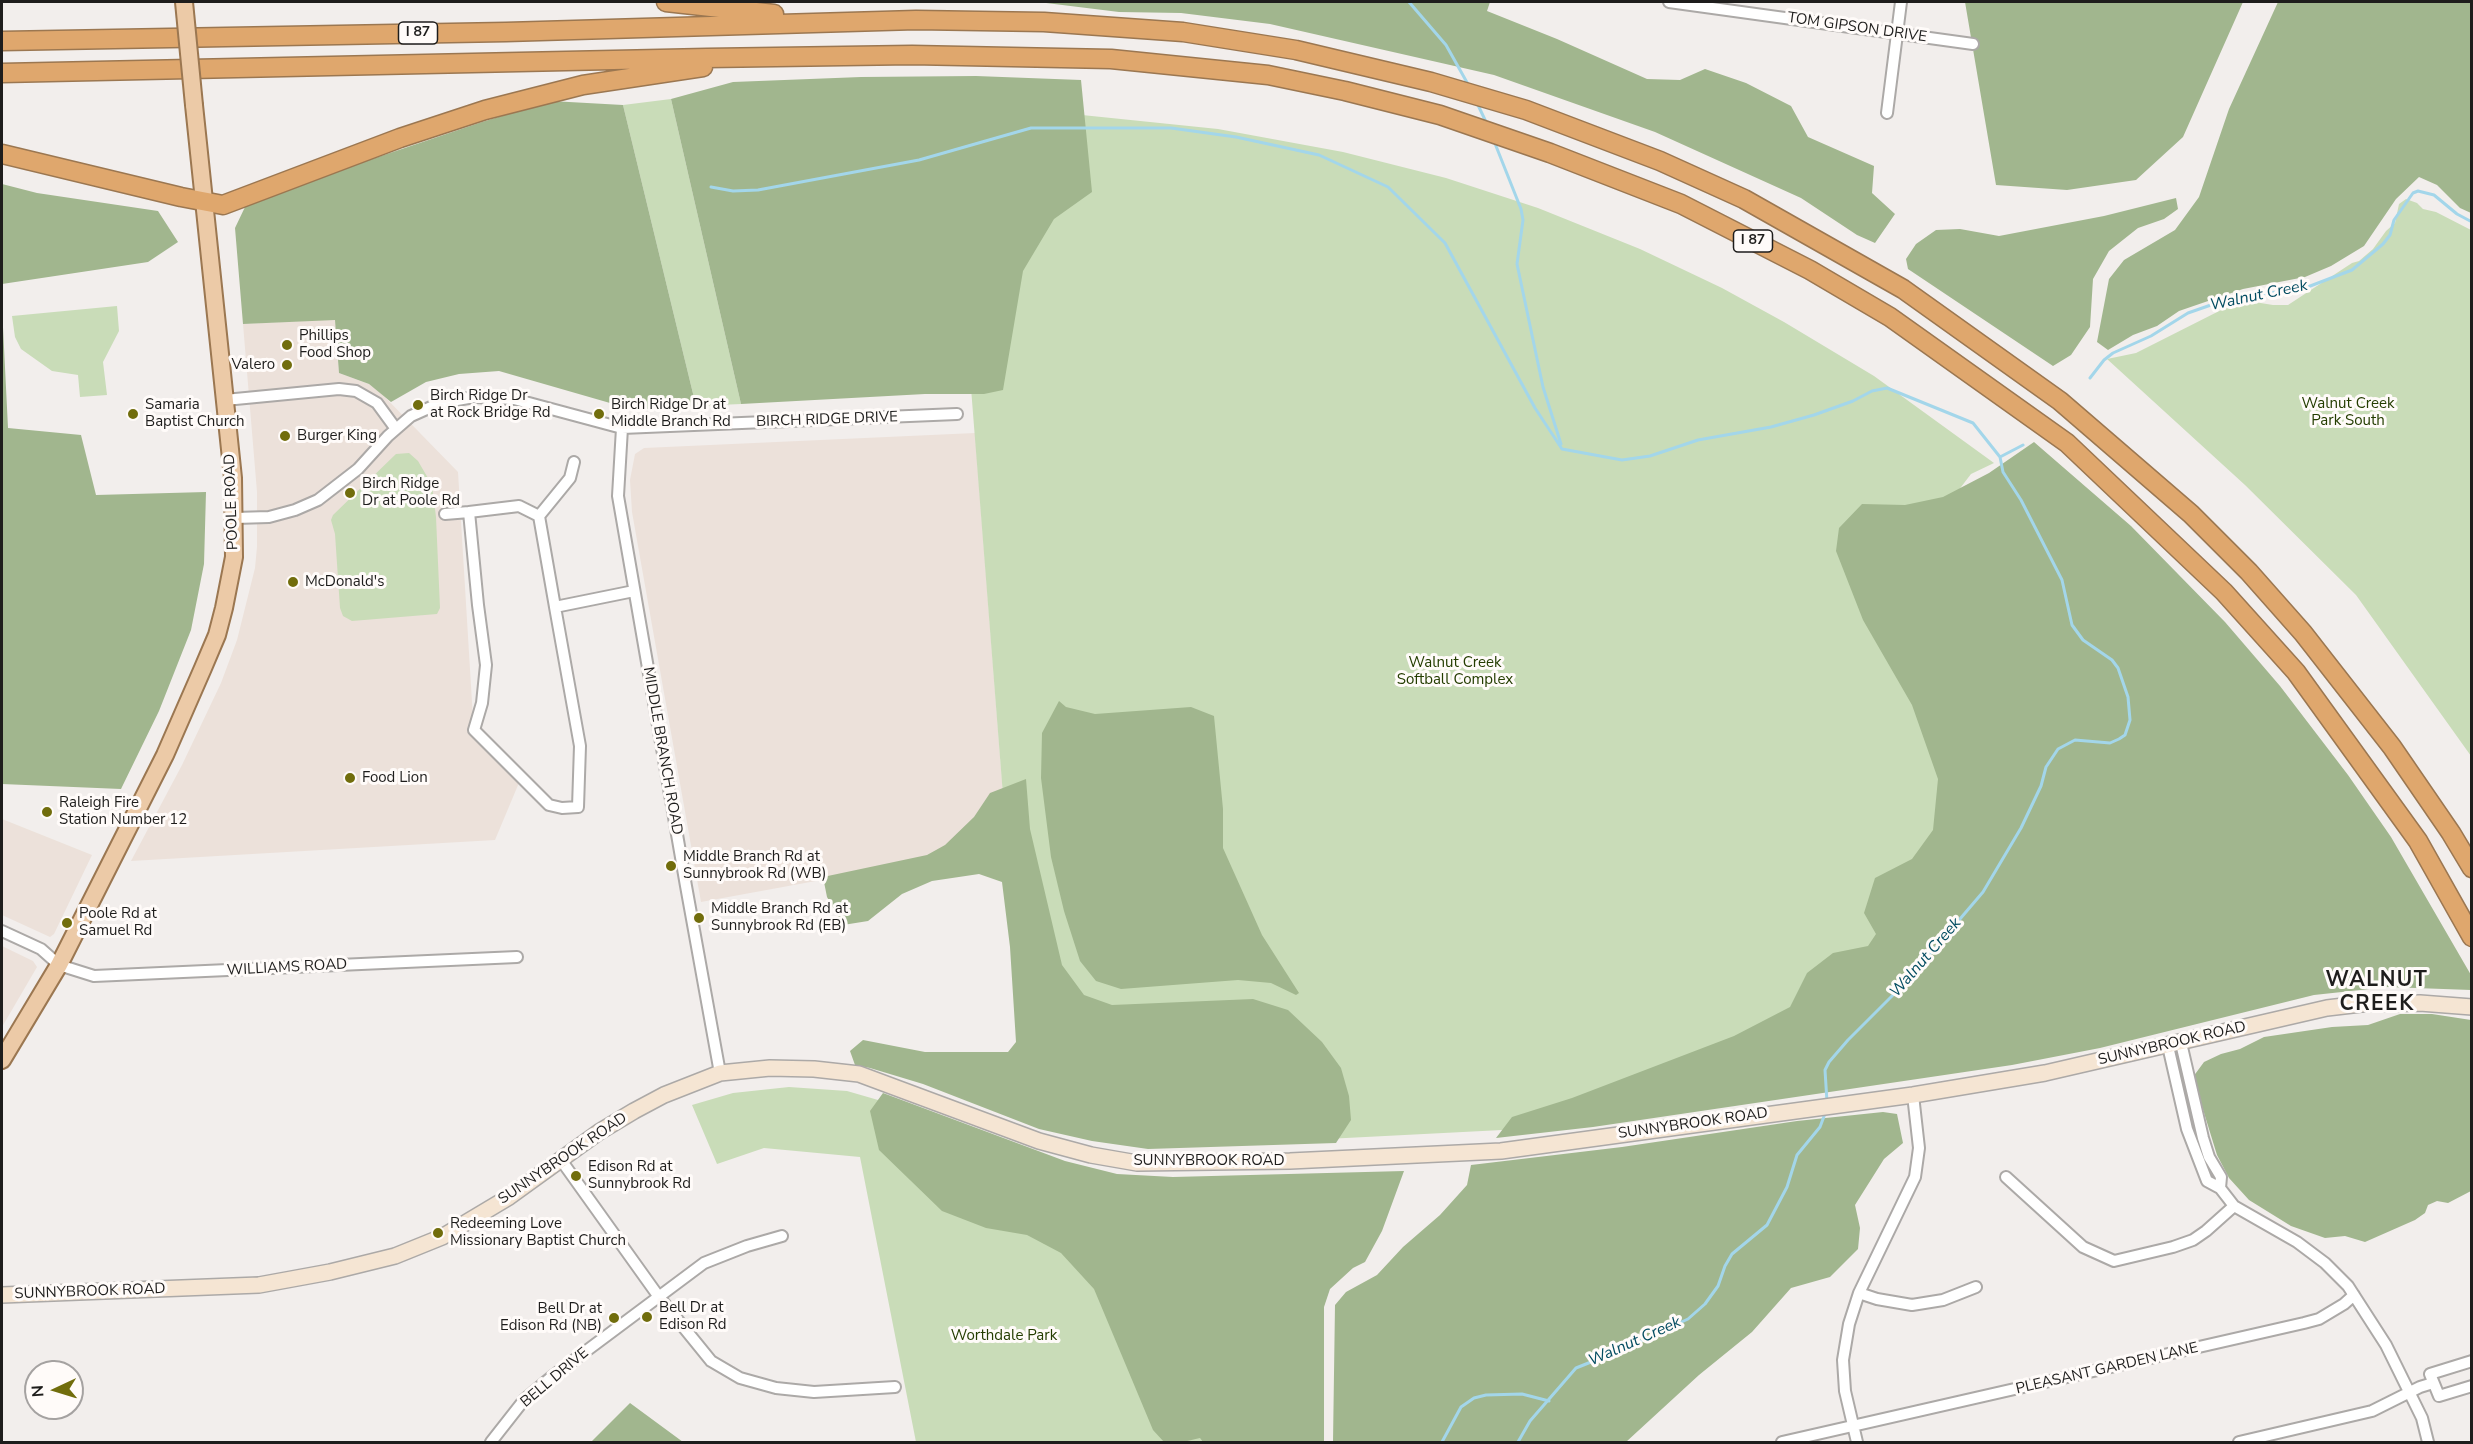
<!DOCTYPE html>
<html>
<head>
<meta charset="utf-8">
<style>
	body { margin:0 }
	#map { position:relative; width:2473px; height:1444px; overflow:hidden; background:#f2eeec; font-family:"Nunito Sans",sans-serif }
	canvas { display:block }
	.frame { position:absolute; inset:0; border:3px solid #1e1d1c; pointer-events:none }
	.north { position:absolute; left:24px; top:1360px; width:60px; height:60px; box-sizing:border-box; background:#fffbf9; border:2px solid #a5a2a1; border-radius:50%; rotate:266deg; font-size:16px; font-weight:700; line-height:24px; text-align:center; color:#1e1d1c }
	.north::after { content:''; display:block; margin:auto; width:21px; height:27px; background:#716d0c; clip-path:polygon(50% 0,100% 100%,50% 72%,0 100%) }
</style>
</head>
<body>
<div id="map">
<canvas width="2473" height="1444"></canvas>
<div class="frame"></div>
<div class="north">N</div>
</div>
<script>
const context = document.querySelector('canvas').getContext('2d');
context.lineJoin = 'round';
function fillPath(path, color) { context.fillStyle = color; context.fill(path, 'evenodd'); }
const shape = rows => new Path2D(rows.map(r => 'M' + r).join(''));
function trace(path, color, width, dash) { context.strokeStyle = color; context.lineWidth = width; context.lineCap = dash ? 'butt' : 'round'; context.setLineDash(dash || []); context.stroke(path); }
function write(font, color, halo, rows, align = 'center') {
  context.font = font + ' "Nunito Sans",sans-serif'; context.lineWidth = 6; context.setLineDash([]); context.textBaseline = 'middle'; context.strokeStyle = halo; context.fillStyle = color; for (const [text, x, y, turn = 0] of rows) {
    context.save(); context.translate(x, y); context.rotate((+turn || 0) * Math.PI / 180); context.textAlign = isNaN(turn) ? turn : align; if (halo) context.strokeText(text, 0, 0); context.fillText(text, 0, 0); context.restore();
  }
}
const built = shape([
	[336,319,339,373,369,384,381,393,458,472,474,735,521,778,495,840,131,861,182,765,221,683,237,640,255,568,257,547,257,492,243,324],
	[975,433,1007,846,701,902,632,512,630,480,635,454,644,448],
	[2,819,92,855,54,934,50,937,2,915],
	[2,946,33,961,37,967,2,1027]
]);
const green = shape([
	[671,99,741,404,696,406,623,105],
	[1082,115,1218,129,1343,152,1446,178,1538,208,1640,249,1722,288,1784,322,1874,376,1994,463,1971,474,1958,491,1945,935,1562,1123,1502,1130,1268,1142,1024,1063,955,184],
	[2406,199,2417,203,2423,209,2436,212,2471,230,2471,756,2356,595,2245,485,2107,359,2136,353,2235,303,2248,301,2273,305,2288,305,2352,263,2359,261,2373,249,2386,231,2395,223,2399,204],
	[117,306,119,331,103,362,107,395,80,397,78,375,52,371,21,349,15,337,12,316],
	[409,453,418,461,432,485,436,517,440,608,437,614,352,621,343,616,340,608,335,534,331,520,333,515,396,454],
	[789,1087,847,1091,885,1102,1291,1442,916,1442,860,1157,764,1148,717,1164,692,1105,733,1093]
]);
const forest = shape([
	[1038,2,1490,2,1487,11,1557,39,1647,79,1680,80,1705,69,1746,83,1791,106,1808,137,1874,166,1872,193,1895,214,1875,243,1857,235,1801,198,1655,132,1494,75,1270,24,1181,13,1119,12],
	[1965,2,2243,2,2183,137,2136,180,2067,190,1996,185],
	[2278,2,2471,2,2471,213,2460,208,2437,185,2419,177,2396,199,2364,246,2331,266,2305,277,2243,289,2179,311,2157,326,2133,335,2108,350,2097,342,2109,279,2124,260,2175,230,2199,197,2229,109],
	[976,76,1081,80,1092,192,1054,219,1023,271,1003,390,984,394,925,394,741,404,671,99,733,82,861,77],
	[551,101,623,105,696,406,648,409,610,403,499,371,459,374,426,382,391,402,369,384,339,373,335,320,243,324,235,228,245,207,283,189,482,122],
	[2,184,37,193,158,211,178,242,148,262,2,284],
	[2176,198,2178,209,2164,219,2138,228,2109,251,2093,279,2090,327,2071,355,2053,366,1908,269,1906,259,1916,244,1936,230,1960,229,1999,236,2104,216],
	[2,307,8,428,81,435,96,495,206,492,204,564,191,630,159,711,121,789,2,784],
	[2034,442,2131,526,2225,622,2280,686,2348,775,2391,837,2471,975,2471,990,2388,987,2314,995,2100,1048,2012,1065,1593,1127,1496,1138,1512,1117,1572,1098,1734,1036,1790,1007,1807,973,1833,953,1868,946,1876,934,1864,913,1875,878,1912,859,1933,830,1938,779,1912,705,1863,620,1836,551,1839,528,1862,504,1905,505,1943,497,1989,473],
	[1059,701,1066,707,1095,714,1191,707,1214,716,1223,809,1223,848,1262,935,1299,993,1296,995,1271,983,1238,980,1121,989,1096,981,1080,961,1064,911,1051,857,1041,778,1042,733],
	[1026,779,1030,829,1062,965,1084,995,1112,1005,1253,999,1288,1010,1322,1042,1341,1068,1349,1096,1351,1120,1336,1143,1148,1149,1092,1141,1039,1129,923,1084,870,1068,855,1065,850,1051,863,1040,925,1052,1008,1052,1016,1042,1010,947,1002,882,979,874,932,881,902,894,868,921,843,925,827,897,823,877,927,855,945,845,974,817,990,793],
	[2400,1014,2432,1014,2471,1020,2471,1191,2448,1203,2437,1201,2428,1205,2425,1213,2415,1220,2365,1242,2345,1236,2325,1238,2291,1226,2249,1200,2229,1178,2217,1155,2193,1077,2204,1062,2221,1054,2240,1049,2264,1037,2332,1027,2368,1025],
	[883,1093,1065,1161,1117,1174,1173,1177,1404,1171,1382,1231,1365,1262,1353,1268,1330,1289,1324,1307,1324,1442,1203,1442,1200,1438,1183,1442,1164,1442,1153,1430,1094,1289,1061,1253,1027,1235,986,1228,942,1211,879,1150,870,1111],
	[1883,1112,1897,1114,1903,1143,1884,1159,1855,1205,1860,1228,1858,1249,1830,1277,1791,1288,1752,1332,1699,1375,1626,1442,1333,1442,1335,1305,1346,1292,1377,1275,1403,1247,1440,1215,1467,1185,1471,1165,1622,1147,1797,1121],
	[630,1403,683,1442,591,1442]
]);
const stream = shape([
	[1409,2,1446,45,1469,86],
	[1477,103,1487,124],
	[1494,141,1521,209,1523,220,1517,264,1543,387,1561,444],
	[711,187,733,191,758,190,919,160,1031,128,1171,128,1236,137,1319,155,1388,187,1445,243,1535,408,1562,449,1622,460,1650,456,1698,440,1771,427,1814,415,1853,401,1872,391,1887,388,1973,423,2000,457,2003,472,2021,500,2062,580,2072,625,2083,640,2112,660,2118,668,2128,697,2130,720,2125,735,2119,739,2110,743,2075,740,2058,749,2046,767,2041,786,2021,828,1983,892,1907,981,1848,1040,1829,1062,1825,1070,1827,1102],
	[2090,378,2104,360,2113,353,2151,336,2188,313,2228,299,2305,288,2352,270,2383,244,2390,235,2394,220,2413,193,2418,191,2434,195,2457,214,2472,222],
	[2000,457,2023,445],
	[1442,1442,1461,1407,1474,1398,1486,1395,1522,1394,1549,1401],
	[1518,1442,1530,1421,1576,1368,1626,1348,1688,1319,1705,1304,1718,1286,1725,1266,1732,1254,1767,1225,1787,1187,1797,1155,1820,1127,1826,1111]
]);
const minor = shape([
	[1669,2,1973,44],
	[1887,113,1901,2],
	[225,400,339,389,356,391,377,403,396,429],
	[622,428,618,496,686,886,720,1073],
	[445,514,469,512],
	[539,516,570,478,574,462],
	[235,518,269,517,295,510,318,500,358,469,388,436,411,416,440,403,474,397,514,399,622,428,957,414],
	[555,607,580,746,578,807,562,808,549,805,474,730,482,703,486,665,478,605,469,512,519,506,539,516,555,607,634,591],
	[2,931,41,949,59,965,94,976,517,957],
	[2181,1043,2203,1138,2209,1157,2221,1177,2220,1188],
	[2168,1046,2187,1129,2207,1181,2220,1188,2234,1206,2297,1242,2325,1263,2348,1286,2386,1345,2422,1418,2428,1442],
	[561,1160,659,1297,711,1361,740,1378,776,1388,814,1392,895,1387],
	[2006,1177,2083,1247,2114,1261,2173,1247,2193,1240,2206,1231,2234,1206],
	[1859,1293,1877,1299,1912,1305,1943,1300,1976,1287],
	[2472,1361,2430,1374,2439,1396,2472,1386],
	[491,1442,524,1400,554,1375,704,1263,747,1246,782,1236],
	[1782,1442,2304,1323,2319,1319,2344,1304,2354,1295],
	[1857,1442,1845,1391,1843,1360,1849,1324,1859,1293,1915,1177,1919,1148,1913,1095],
	[2239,1442,2372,1411,2420,1387,2433,1383]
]);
const secondary = shape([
	[2,1295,259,1285,330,1272,395,1256,442,1237,509,1197,599,1132,634,1111,664,1095,720,1073,770,1068,814,1069,859,1074,1039,1141,1091,1155,1137,1163,1290,1161,1501,1151,1913,1095,2045,1073,2327,1008,2361,1004,2420,1003,2472,1007]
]);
const primary = shape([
	[2,1060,59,965,165,755,203,668,217,635,224,608,234,557,233,478,194,105]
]);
const motorway = shape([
	[666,2,774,14],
	[2,41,506,32,916,20,1044,22,1183,32,1296,50,1431,82,1526,110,1660,161,1744,199,1903,289,2060,401,2191,514,2249,572,2303,633,2392,747,2451,833,2472,868],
	[2,73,707,58,912,55,1111,59,1268,75,1345,91,1440,115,1550,153,1681,204,1810,270,1890,317,2067,443,2224,592,2296,672,2418,841,2472,937],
	[2,154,181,197,223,205,400,138,485,110,583,85,703,67]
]);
const primaryBridge = shape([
	[184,2,194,105]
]);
const markers = [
	[287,345,6,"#716d0c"],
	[287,365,6,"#716d0c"],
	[418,405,6,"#716d0c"],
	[133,414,6,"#716d0c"],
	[599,414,6,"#716d0c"],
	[285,436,6,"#716d0c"],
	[350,493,6,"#716d0c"],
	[293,582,6,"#716d0c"],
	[350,778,6,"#716d0c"],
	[47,812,6,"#716d0c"],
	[671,866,6,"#716d0c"],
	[699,918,6,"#716d0c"],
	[67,923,6,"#716d0c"],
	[576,1176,6,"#716d0c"],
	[438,1233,6,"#716d0c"],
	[647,1317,6,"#716d0c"],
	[614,1318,6,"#716d0c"]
];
const shields = [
	[418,33,39],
	[1753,241,39]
];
const shieldNames = [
	["I 87",418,33],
	["I 87",1753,241]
];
const streetNames = [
	["TOM GIPSON DRIVE",1857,28,8],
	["BIRCH RIDGE DRIVE",827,420,-2],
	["POOLE ROAD",232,502,-92],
	["MIDDLE BRANCH ROAD",662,751,80],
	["WILLIAMS ROAD",287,968,-3],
	["SUNNYBROOK ROAD",2172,1044,-13],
	["SUNNYBROOK ROAD",1693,1124,-8],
	["SUNNYBROOK ROAD",563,1159,-34],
	["SUNNYBROOK ROAD",1209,1161],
	["SUNNYBROOK ROAD",90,1292,-2],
	["PLEASANT GARDEN LANE",2107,1369,-13],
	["BELL DRIVE",555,1378,-40]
];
const poiNames = [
	["Phillips",299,336],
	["Food Shop",299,353],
	["Valero",275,365,"right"],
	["Birch Ridge Dr",430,396],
	["at Rock Bridge Rd",430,413],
	["Samaria",145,405],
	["Baptist Church",145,422],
	["Birch Ridge Dr at",611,405],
	["Middle Branch Rd",611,422],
	["Burger King",297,436],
	["Birch Ridge",362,484],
	["Dr at Poole Rd",362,501],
	["McDonald's",305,582],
	["Food Lion",362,778],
	["Raleigh Fire",59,803],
	["Station Number 12",59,820],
	["Middle Branch Rd at",683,857],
	["Sunnybrook Rd (WB)",683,874],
	["Middle Branch Rd at",711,909],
	["Sunnybrook Rd (EB)",711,926],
	["Poole Rd at",79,914],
	["Samuel Rd",79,931],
	["Edison Rd at",588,1167],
	["Sunnybrook Rd",588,1184],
	["Redeeming Love",450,1224],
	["Missionary Baptist Church",450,1241],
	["Bell Dr at",659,1308],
	["Edison Rd",659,1325],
	["Bell Dr at",602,1309,"right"],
	["Edison Rd (NB)",602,1326,"right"]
];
const parkNames = [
	["Walnut Creek",2348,404],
	["Park South",2348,421],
	["Walnut Creek",1455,663],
	["Softball Complex",1455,680],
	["Worthdale Park",1004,1336]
];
const waterNames = [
	["Walnut Creek",2259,296,-12],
	["Walnut Creek",1926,958,-49],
	["Walnut Creek",1635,1342,-24]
];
const districtNames = [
	["WALNUT",2377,981],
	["CREEK",2377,1005]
];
fillPath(built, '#ece1da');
fillPath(green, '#c9dcb8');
fillPath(forest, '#a1b68e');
trace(stream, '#a3d6ea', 3);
trace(minor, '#aca9a7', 14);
trace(secondary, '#aca9a7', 18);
trace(primary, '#9b7751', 20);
trace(motorway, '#9b7751', 21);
trace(minor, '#fff', 10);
trace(secondary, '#f5e5d3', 15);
trace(primary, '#eccaa7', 16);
trace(motorway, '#dfa76d', 18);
trace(primaryBridge, '#9b7751', 20, []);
trace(primaryBridge, '#eccaa7', 16);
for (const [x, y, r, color] of markers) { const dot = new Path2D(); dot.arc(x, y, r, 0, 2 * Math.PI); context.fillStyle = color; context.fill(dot); trace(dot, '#fffbf9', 2); }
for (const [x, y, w] of shields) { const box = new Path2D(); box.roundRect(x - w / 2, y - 11, w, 22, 4.5); context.fillStyle = '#fffbf9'; context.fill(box); trace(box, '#1e1d1c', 1.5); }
write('bold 14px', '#1e1d1c', null, shieldNames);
write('15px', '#1e1d1c', '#fffbf9', streetNames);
write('15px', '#1e1d1c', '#fffbf9', poiNames, 'left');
write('15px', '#243d00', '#fffbf9', parkNames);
write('italic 16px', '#034c61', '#fffbf9', waterNames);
context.letterSpacing = '1.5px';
write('bold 21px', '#1e1d1c', '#fffbf9', districtNames);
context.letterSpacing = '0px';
</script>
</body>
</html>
